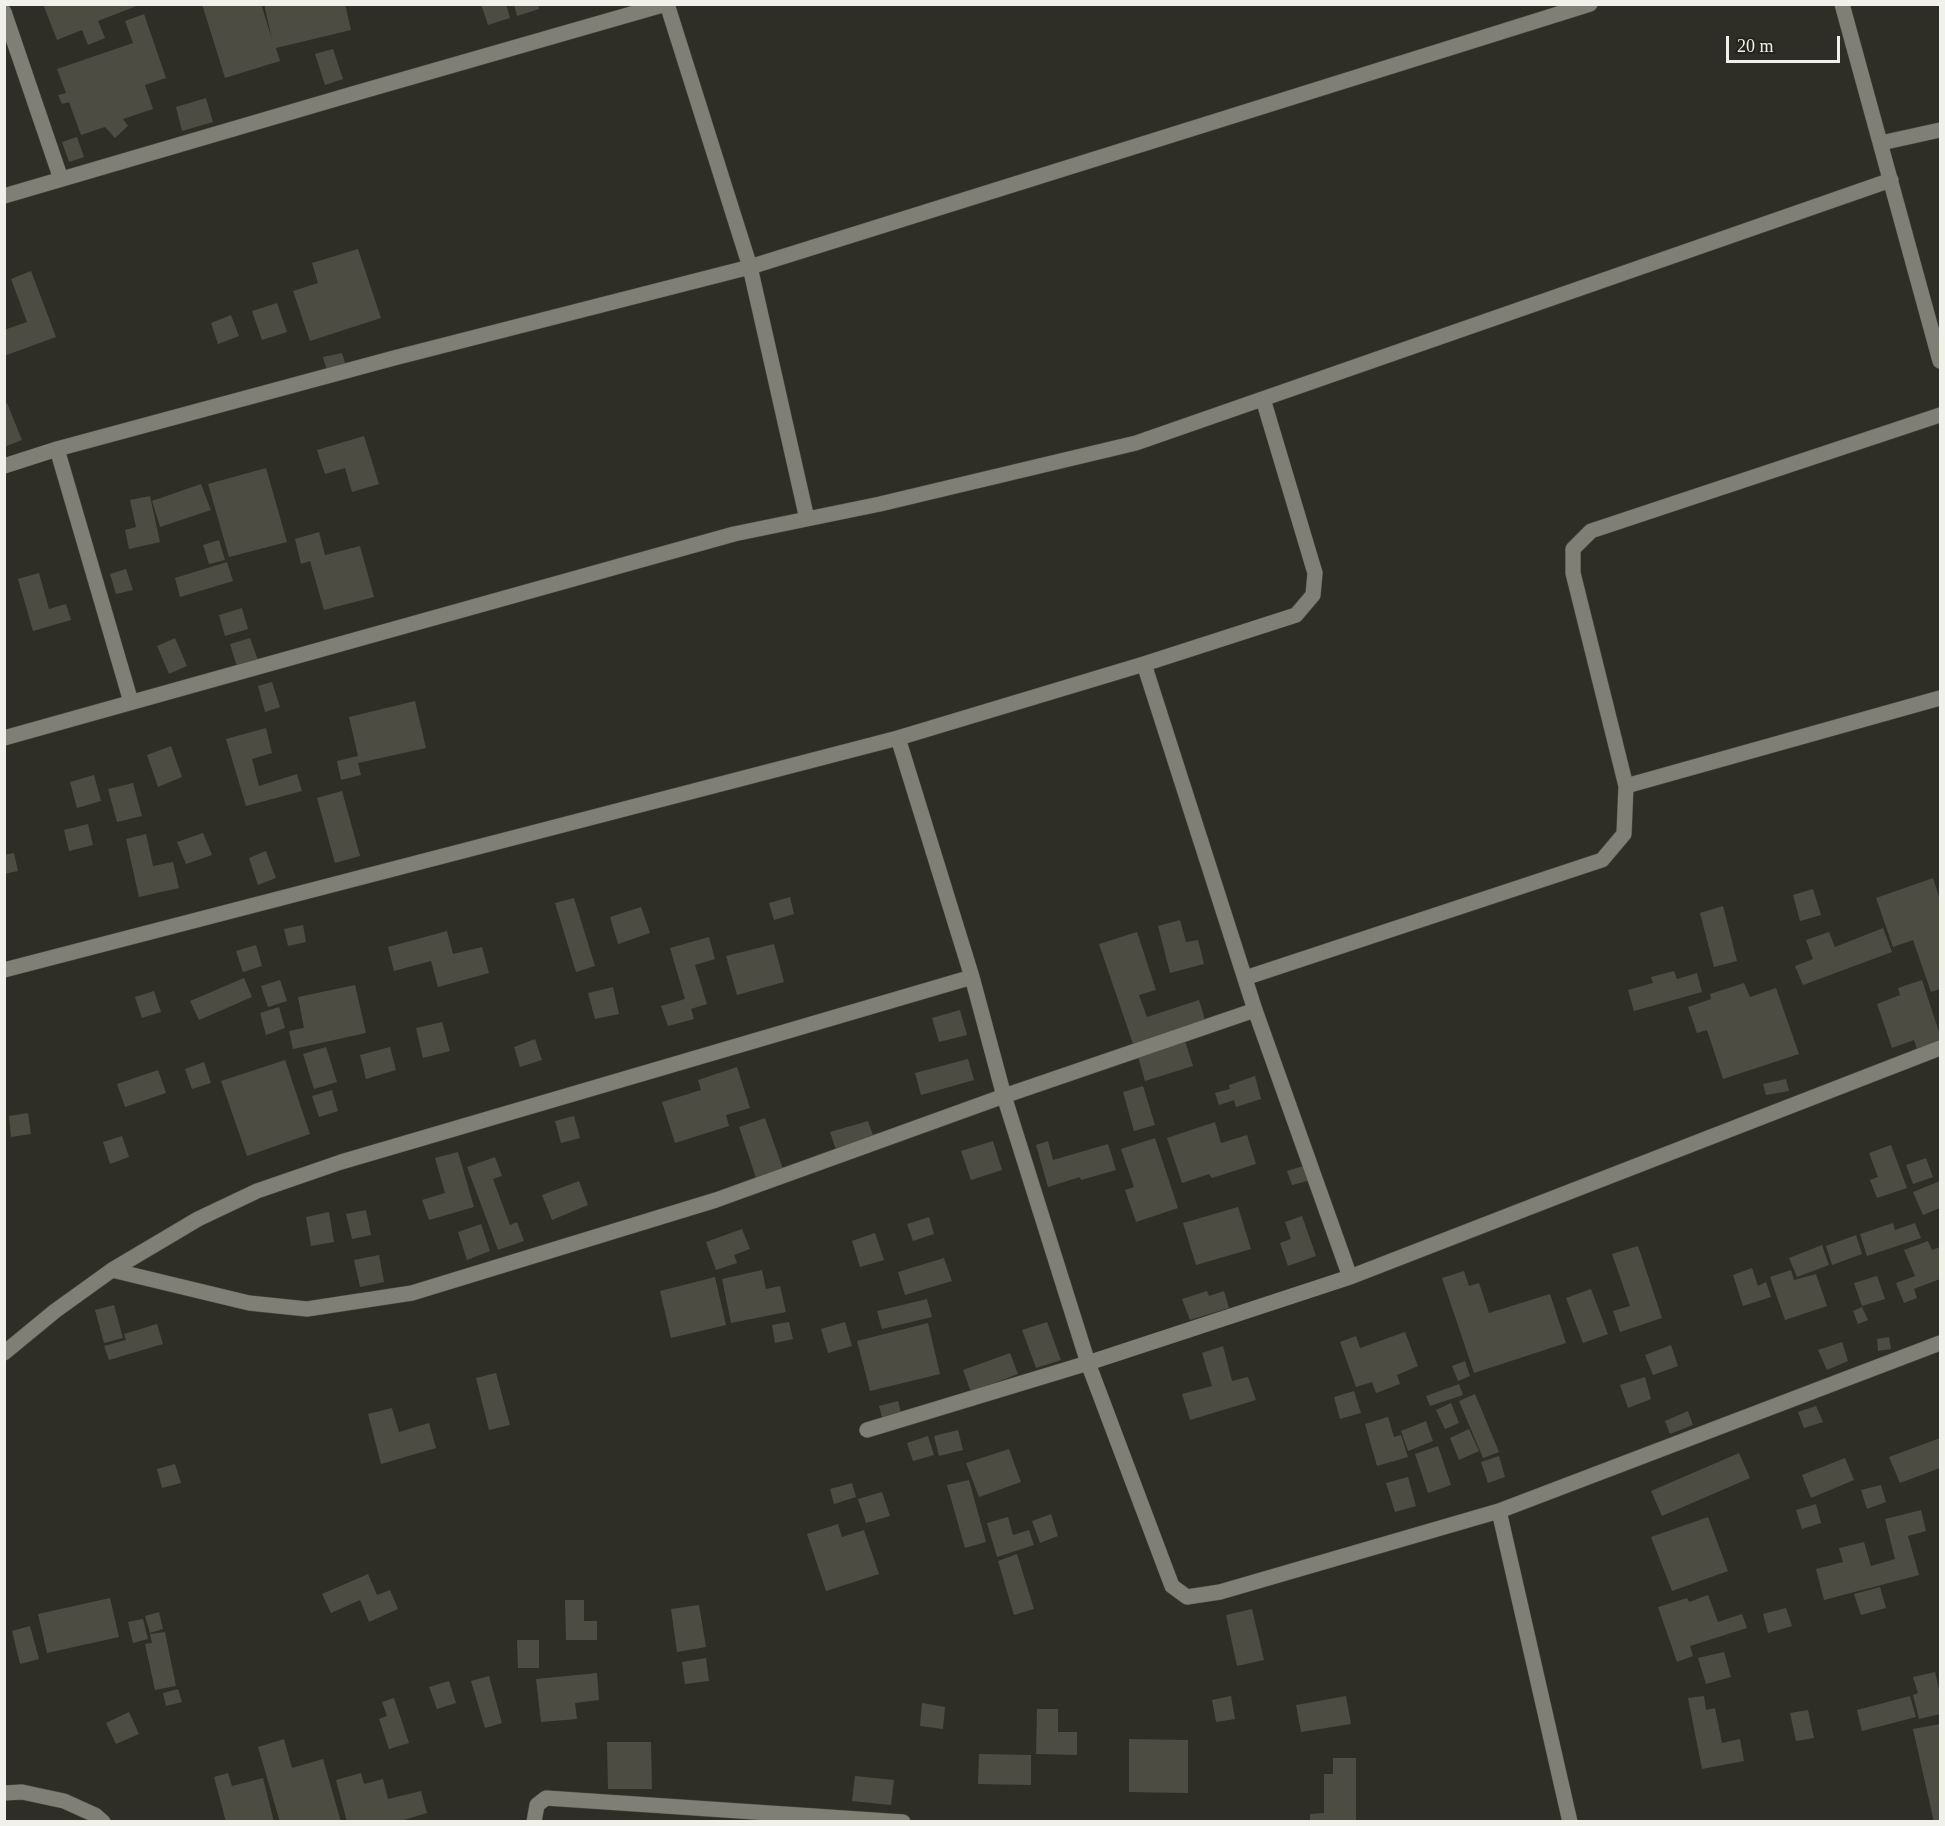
<!DOCTYPE html>
<html>
<head>
<meta charset="utf-8">
<style>
	body { margin:0 }
	#map { position:relative; width:1945px; height:1826px; overflow:hidden; background:#2f2e26; font-family:Georgia,serif }
	canvas { display:block }
	.frame { position:absolute; inset:0; border:6px solid #f1f1eb; pointer-events:none }
	.scale { position:absolute; left:1726px; top:36px; width:114px; height:27px; box-sizing:border-box; border:3px solid #f1f1eb; border-top:0; padding-left:8px; font-size:18px; line-height:21px; white-space:nowrap; color:#f1f1eb; -webkit-text-stroke:4px #25241c; paint-order:stroke }
</style>
</head>
<body>
<div id="map">
<canvas width="1945" height="1826"></canvas>
<div class="frame"></div>
<div class="scale">20 m</div>
</div>
<script>
const context = document.querySelector('canvas').getContext('2d');
context.lineJoin = 'round';
function fillPath(path, color) { context.fillStyle = color; context.fill(path, 'evenodd'); }
const shape = rows => new Path2D(rows.map(r => 'M' + r).join(''));
function trace(path, color, width, dash) { context.strokeStyle = color; context.lineWidth = width; context.lineCap = dash ? 'butt' : 'round'; context.setLineDash(dash || []); context.stroke(path); }
const building = shape([
	[43,4,139,4,139,5,98,21,105,38,88,45,82,30,57,40],
	[202,4,261,4,272,39,264,4,345,4,351,30,276,48,280,61,225,78],
	[481,4,506,4,510,18,488,25],
	[514,4,538,4,539,9,517,16],
	[144,14,166,78,145,85,153,109,123,119,128,126,115,138,105,127,81,135,69,102,62,104,58,95,66,93,57,69,133,43,125,21],
	[333,49,343,79,325,85,315,54],
	[206,98,213,122,182,131,176,107],
	[77,137,84,157,69,162,62,142],
	[358,249,381,318,310,341,293,291,318,283,312,263],
	[31,271,56,337,4,356,4,330,27,322,11,279],
	[277,303,287,332,262,340,252,311],
	[231,315,239,336,218,344,211,323],
	[342,353,346,366,327,371,323,357],
	[7,403,22,440,4,447,4,404],
	[364,436,379,484,352,492,345,468,325,474,317,450],
	[266,468,287,542,229,557,208,484],
	[201,484,211,510,160,527,152,501],
	[150,496,160,542,129,549,125,530,136,527,130,500],
	[319,532,325,555,360,546,374,597,324,610,310,561,301,564,295,539],
	[219,540,225,560,209,564,203,545],
	[227,562,233,581,180,597,175,578],
	[126,569,133,590,116,594,110,574],
	[39,573,49,609,66,604,71,620,33,631,18,579],
	[242,608,248,629,225,636,219,615],
	[175,638,187,666,169,674,157,646],
	[250,638,258,660,237,667,230,644],
	[272,682,280,707,265,712,258,686],
	[415,701,426,748,358,763,361,775,341,780,337,761,358,756,349,717],
	[266,728,272,753,252,759,259,786,297,774,302,791,246,806,226,739],
	[171,746,182,777,158,787,147,755],
	[94,775,101,801,77,808,70,782],
	[133,783,142,816,117,822,108,789],
	[342,791,360,856,335,863,317,798],
	[88,824,93,845,69,851,64,830],
	[203,833,212,855,186,864,177,842],
	[146,834,153,866,173,862,179,888,139,897,126,839],
	[266,851,276,878,258,885,249,858],
	[14,853,18,871,4,874,4,855],
	[1933,878,1940,900,1940,989,1931,992,1913,940,1893,947,1876,898],
	[1813,889,1821,915,1800,921,1793,895],
	[790,897,794,914,774,920,769,903],
	[574,898,595,966,576,972,555,903],
	[1723,906,1737,961,1714,967,1700,913],
	[641,907,650,933,618,944,610,917],
	[1180,920,1186,942,1198,940,1204,964,1170,973,1158,926],
	[303,925,306,942,288,946,284,929],
	[1883,928,1892,952,1803,985,1795,966,1813,959,1806,940,1829,932,1835,947],
	[447,931,453,954,482,947,489,973,438,987,431,961,394,971,388,947],
	[1137,932,1156,990,1139,995,1147,1017,1199,1000,1205,1020,1133,1044,1099,944],
	[709,937,715,959,695,965,707,1004,691,1009,694,1019,668,1026,661,1006,685,999,670,948],
	[774,944,784,982,737,995,726,956],
	[256,945,262,966,243,972,236,951],
	[1674,971,1677,979,1697,973,1702,992,1634,1011,1628,990,1653,983,1651,977],
	[244,978,252,997,199,1020,190,1001],
	[280,980,287,1001,268,1007,261,986],
	[1922,980,1940,1035,1940,1041,1917,1049,1914,1040,1892,1048,1877,1004,1900,995,1898,988],
	[1744,983,1750,997,1776,988,1799,1054,1723,1079,1707,1030,1697,1033,1688,1007,1711,999,1710,994],
	[355,985,366,1033,293,1049,289,1031,304,1028,298,997],
	[613,987,619,1014,595,1019,588,993],
	[154,991,161,1012,142,1018,135,997],
	[279,1007,285,1028,266,1035,260,1013],
	[960,1010,967,1035,939,1042,932,1018],
	[442,1022,450,1051,423,1058,416,1028],
	[1184,1038,1193,1066,1145,1081,1137,1053],
	[535,1039,542,1060,520,1067,514,1047],
	[326,1047,337,1082,314,1089,303,1054],
	[390,1047,396,1070,366,1079,360,1055],
	[968,1059,974,1080,921,1095,915,1073],
	[285,1060,310,1134,247,1156,221,1081],
	[204,1062,211,1083,192,1089,185,1069],
	[737,1067,750,1108,726,1115,729,1126,675,1143,662,1102,701,1090,698,1080],
	[158,1070,166,1093,125,1107,117,1084],
	[1255,1076,1261,1099,1236,1107,1234,1100,1219,1105,1215,1093,1230,1089,1229,1085],
	[1786,1079,1789,1091,1766,1095,1763,1084],
	[1143,1086,1155,1125,1134,1131,1123,1092],
	[332,1090,338,1111,319,1117,312,1096],
	[28,1113,31,1134,11,1137,9,1116],
	[574,1116,580,1138,561,1143,555,1121],
	[765,1118,783,1169,756,1178,739,1127],
	[868,1121,875,1141,837,1153,830,1132],
	[1215,1122,1221,1143,1247,1135,1256,1164,1212,1178,1209,1174,1182,1183,1167,1138],
	[122,1136,129,1157,110,1164,103,1142],
	[1155,1138,1178,1208,1136,1222,1125,1190,1134,1187,1121,1149],
	[993,1141,1002,1170,971,1180,961,1151],
	[1048,1141,1053,1160,1108,1144,1116,1170,1081,1180,1080,1177,1048,1187,1036,1145],
	[1891,1145,1907,1188,1877,1198,1870,1180,1878,1177,1869,1153],
	[458,1152,474,1207,429,1220,422,1200,445,1193,435,1158],
	[495,1157,502,1176,493,1179,510,1225,517,1222,524,1241,498,1250,467,1167],
	[1926,1158,1933,1177,1913,1184,1906,1165],
	[1306,1165,1311,1180,1292,1185,1287,1171],
	[579,1181,588,1205,552,1220,542,1195],
	[1940,1181,1940,1208,1923,1215,1913,1192],
	[1238,1207,1251,1249,1196,1265,1183,1223],
	[366,1210,371,1235,352,1239,346,1214],
	[329,1212,334,1242,311,1246,306,1217],
	[1302,1216,1316,1256,1288,1266,1280,1243,1291,1239,1285,1222],
	[929,1217,934,1234,913,1241,907,1224],
	[1893,1223,1895,1230,1915,1223,1921,1238,1867,1256,1860,1234],
	[481,1224,490,1251,467,1260,458,1232],
	[742,1229,750,1249,734,1255,737,1263,716,1270,706,1242],
	[875,1233,884,1260,860,1267,852,1241],
	[1856,1235,1862,1254,1832,1265,1826,1246],
	[1928,1241,1932,1250,1940,1247,1940,1279,1914,1289,1917,1298,1904,1303,1896,1283,1915,1276,1904,1250],
	[1822,1245,1829,1265,1797,1277,1789,1258],
	[1638,1246,1662,1318,1620,1332,1613,1311,1630,1306,1612,1254],
	[379,1255,384,1282,360,1287,354,1260],
	[944,1258,952,1281,905,1295,898,1272],
	[1752,1268,1758,1286,1766,1282,1771,1297,1743,1306,1733,1275],
	[762,1270,766,1289,780,1286,786,1312,731,1323,722,1279],
	[1791,1270,1794,1280,1816,1274,1827,1306,1785,1320,1770,1277],
	[1464,1271,1469,1286,1479,1283,1489,1313,1550,1294,1566,1343,1474,1373,1442,1278],
	[1877,1276,1885,1299,1862,1306,1854,1283],
	[715,1277,726,1325,671,1338,660,1291],
	[1591,1289,1608,1334,1583,1343,1566,1298],
	[1207,1291,1209,1296,1224,1291,1229,1308,1190,1320,1182,1299],
	[927,1299,932,1317,882,1329,877,1311],
	[114,1305,123,1338,104,1343,95,1310],
	[1862,1307,1868,1320,1858,1324,1853,1311],
	[789,1322,793,1339,775,1343,772,1325],
	[845,1322,852,1346,828,1353,821,1329],
	[1047,1322,1061,1360,1036,1368,1022,1330],
	[928,1323,940,1374,870,1391,857,1341],
	[157,1324,163,1344,109,1360,104,1346,126,1340,124,1334],
	[1405,1332,1418,1366,1397,1375,1400,1384,1376,1393,1372,1382,1356,1387,1340,1342,1356,1336,1360,1348],
	[1889,1337,1891,1349,1878,1351,1877,1339],
	[1842,1342,1848,1361,1827,1370,1818,1350],
	[1671,1345,1678,1366,1653,1375,1645,1355],
	[1223,1346,1232,1381,1248,1377,1256,1400,1190,1420,1182,1394,1212,1386,1202,1353],
	[1010,1353,1018,1374,971,1392,963,1370],
	[1465,1361,1470,1376,1458,1381,1452,1366],
	[496,1373,510,1425,489,1430,476,1378],
	[1645,1377,1651,1399,1628,1408,1620,1385],
	[1459,1384,1463,1395,1430,1406,1426,1396],
	[1354,1391,1361,1413,1340,1419,1334,1397],
	[1475,1394,1499,1452,1483,1458,1459,1401],
	[898,1401,902,1416,883,1421,879,1406],
	[1451,1403,1459,1423,1445,1429,1436,1410],
	[1816,1406,1823,1422,1804,1428,1798,1412],
	[392,1408,399,1432,429,1423,436,1448,381,1464,368,1414],
	[1688,1411,1693,1425,1670,1434,1665,1421],
	[1388,1417,1394,1437,1401,1435,1408,1457,1377,1466,1365,1424],
	[1426,1421,1433,1441,1408,1451,1401,1431],
	[1469,1429,1479,1451,1459,1460,1450,1438],
	[958,1430,963,1450,939,1456,934,1436],
	[928,1436,934,1455,913,1461,907,1443],
	[1940,1438,1940,1468,1900,1483,1889,1457],
	[1438,1446,1451,1485,1428,1493,1415,1454],
	[1009,1449,1021,1482,979,1497,966,1463],
	[1739,1453,1750,1478,1662,1516,1651,1491],
	[1499,1456,1505,1477,1488,1483,1481,1462],
	[1845,1458,1854,1480,1811,1498,1802,1475],
	[175,1464,181,1483,162,1488,157,1469],
	[1408,1477,1416,1506,1395,1512,1386,1483],
	[969,1480,986,1542,965,1548,947,1485],
	[852,1483,856,1497,834,1504,830,1489],
	[1881,1485,1886,1502,1867,1509,1861,1490],
	[882,1492,890,1516,866,1523,858,1499],
	[1816,1504,1821,1523,1802,1529,1796,1510],
	[1921,1510,1926,1531,1908,1536,1919,1575,1824,1600,1816,1569,1843,1562,1839,1548,1864,1542,1871,1566,1895,1559,1885,1519],
	[1051,1514,1058,1536,1040,1543,1032,1521],
	[1008,1517,1013,1535,1029,1530,1034,1545,997,1557,987,1523],
	[1708,1517,1728,1571,1672,1591,1651,1537],
	[838,1524,842,1537,864,1530,879,1574,826,1591,807,1534],
	[1017,1554,1034,1609,1014,1615,998,1561],
	[368,1574,377,1595,390,1590,398,1609,369,1622,360,1600,331,1613,322,1594],
	[1880,1587,1886,1608,1861,1615,1854,1594],
	[1708,1595,1718,1622,1742,1614,1747,1628,1690,1646,1693,1656,1677,1662,1658,1607,1687,1598,1689,1602],
	[110,1598,119,1637,47,1653,38,1614],
	[565,1600,584,1600,584,1621,597,1621,597,1640,566,1640],
	[699,1605,706,1647,677,1652,671,1609],
	[1786,1608,1792,1626,1768,1633,1763,1614],
	[1252,1609,1264,1660,1237,1666,1226,1615],
	[159,1612,163,1629,150,1633,145,1616],
	[143,1619,148,1639,133,1643,128,1622],
	[30,1626,39,1659,20,1664,12,1631],
	[165,1632,176,1686,155,1690,145,1644,152,1643,150,1634],
	[517,1640,539,1640,539,1668,518,1668],
	[1724,1652,1731,1677,1706,1684,1698,1658],
	[706,1658,709,1681,685,1684,682,1662],
	[1935,1672,1940,1693,1940,1714,1919,1719,1913,1695,1918,1693,1913,1677],
	[597,1673,599,1700,575,1703,577,1719,541,1722,536,1679],
	[489,1676,502,1723,485,1728,471,1681],
	[449,1681,456,1703,437,1709,429,1687],
	[178,1689,182,1702,166,1706,163,1693],
	[1231,1696,1235,1719,1216,1722,1212,1700],
	[1346,1696,1351,1724,1301,1732,1296,1705],
	[1704,1696,1706,1710,1715,1708,1722,1743,1740,1739,1744,1761,1702,1769,1688,1698],
	[1910,1696,1916,1717,1862,1731,1857,1710],
	[394,1698,409,1743,389,1749,379,1719,387,1716,382,1702],
	[922,1703,945,1707,943,1729,920,1726],
	[1037,1709,1058,1709,1058,1732,1077,1732,1077,1755,1036,1754],
	[1808,1710,1814,1738,1796,1741,1790,1713],
	[129,1712,139,1734,116,1744,106,1723],
	[1940,1724,1940,1822,1934,1822,1913,1729],
	[284,1739,292,1768,323,1759,341,1822,280,1822,258,1747],
	[1129,1739,1188,1740,1188,1793,1129,1792],
	[607,1742,651,1742,652,1789,608,1789],
	[979,1754,1031,1755,1031,1785,978,1784],
	[1333,1758,1356,1758,1356,1822,1310,1822,1310,1814,1324,1813,1324,1774,1333,1774],
	[228,1773,232,1786,263,1778,274,1822,226,1822,214,1777],
	[361,1773,364,1784,383,1779,388,1799,421,1791,427,1813,397,1822,347,1822,336,1780],
	[855,1776,894,1780,891,1805,852,1801]
]);
const minor = shape([
	[667,4,750,267,807,519],
	[1842,4,1940,361],
	[4,12,61,179],
	[1881,143,1940,130],
	[4,196,356,93,666,4],
	[57,449,131,702],
	[4,466,57,449,394,358,750,267,1590,4],
	[1144,664,1255,1010,1350,1277],
	[4,738,734,534,880,504,1136,443,1891,180],
	[898,738,972,977,1004,1096,1088,1363,1172,1586,1187,1597,1220,1592,1499,1511,1940,1343],
	[1626,786,1940,698],
	[4,970,898,738,1144,664,1296,615,1313,595,1315,573,1263,399],
	[1245,978,1602,860,1624,834,1626,786,1573,573,1573,549,1591,531,1940,415],
	[112,1270,249,1303,307,1309,412,1293,716,1200,1004,1096,1255,1010],
	[4,1353,55,1311,112,1270,198,1219,257,1191,341,1162,972,977],
	[867,1430,1088,1363,1350,1277,1940,1048],
	[1499,1511,1570,1822],
	[4,1793,22,1792,64,1801,95,1815,103,1822],
	[534,1822,537,1805,546,1798,903,1822]
]);
fillPath(building, '#4d4c43');
trace(minor, '#4b4b43', 16);
trace(minor, '#807f75', 15);
</script>
</body>
</html>
